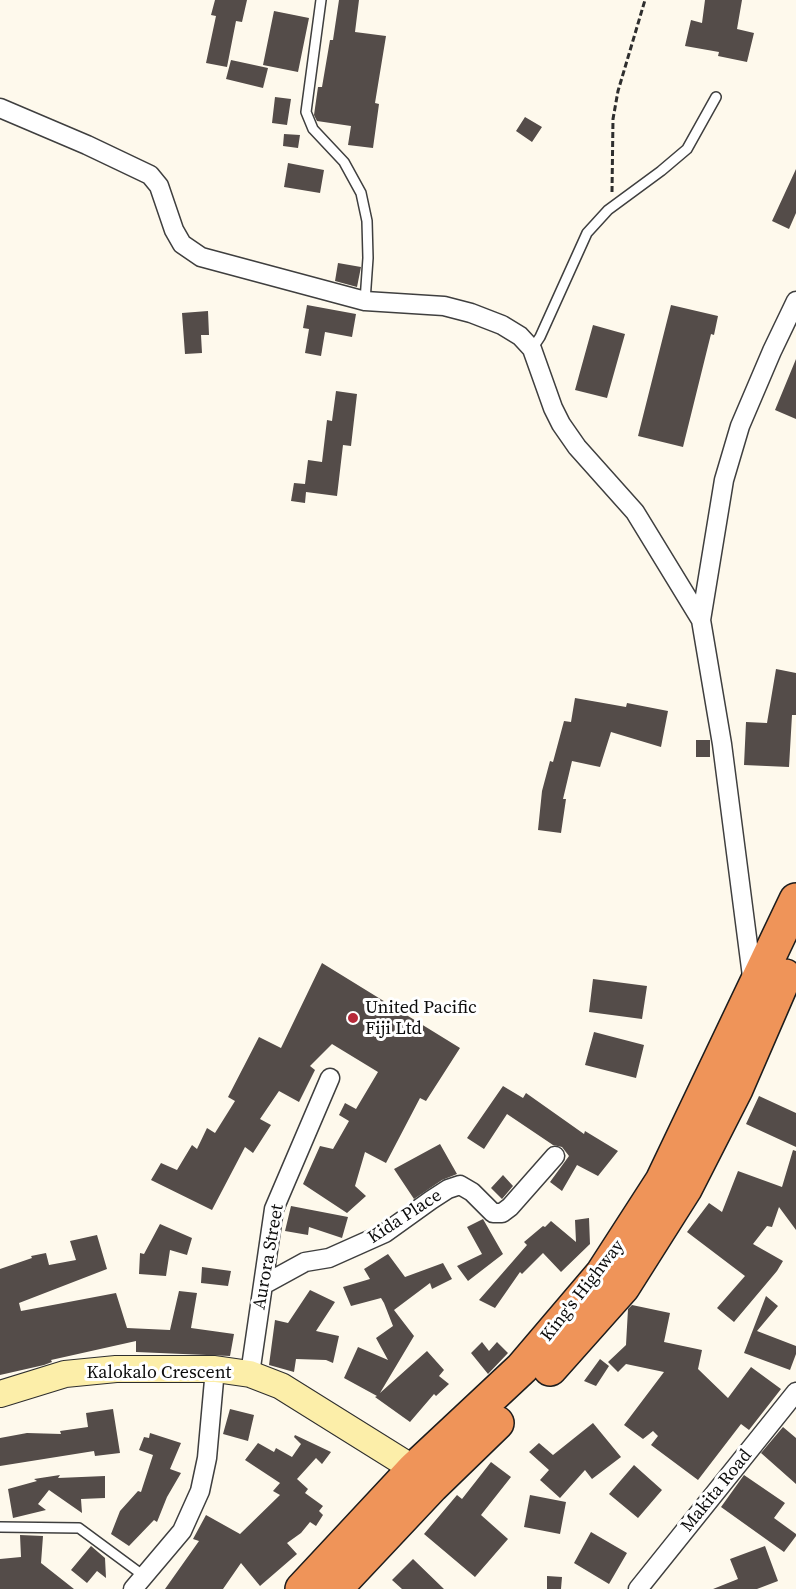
<!DOCTYPE html>
<html>
<head>
<meta charset="utf-8">
<style>
	body { margin:0 }
	canvas { display:block; background:#fef9ec }
</style>
</head>
<body>
<canvas width="796" height="1589"></canvas>
<script>
const context = document.querySelector('canvas').getContext('2d');
context.lineJoin = 'round';
function fillPath(path, color) { context.fillStyle = color; context.fill(path, 'evenodd'); }
const shape = rows => new Path2D(rows.map(r => 'M' + r).join(''));
function trace(path, color, width, dash) { context.strokeStyle = color; context.lineWidth = width; context.lineCap = dash ? 'butt' : 'round'; context.setLineDash(dash || []); context.stroke(path); }
function write(font, color, halo, rows, align = 'center') {
  context.font = font + ' "Source Serif 4",serif'; context.lineWidth = 6; context.setLineDash([]); context.textBaseline = 'middle'; context.strokeStyle = halo; context.fillStyle = color; for (const [text, x, y, turn = 0] of rows) {
    context.save(); context.translate(x, y); context.rotate((+turn || 0) * Math.PI / 180); context.textAlign = isNaN(turn) ? turn : align; if (halo) context.strokeText(text, 0, 0); context.fillText(text, 0, 0); context.restore();
  }
}
const building = shape([
	[215,0,247,0,242,22,236,21,227,67,206,63,216,16,211,15],
	[339,0,359,0,355,32,386,36,375,103,379,104,373,148,348,145,351,126,317,121,314,115,318,87,322,87,330,40,333,40],
	[705,0,742,0,737,29,754,33,747,62,718,56,719,52,685,46,691,20,702,23],
	[274,11,309,18,298,72,263,65],
	[231,60,268,68,263,88,226,79],
	[275,97,291,99,287,125,272,123],
	[525,117,542,127,532,142,516,131],
	[284,134,300,135,298,148,283,146],
	[288,163,324,170,320,193,284,187],
	[796,169,796,213,789,229,772,221],
	[338,263,361,267,357,287,335,281],
	[307,305,356,314,352,337,325,332,321,356,305,353,309,329,303,328],
	[671,305,718,316,714,335,711,334,683,447,638,436],
	[208,311,209,335,201,335,202,353,185,354,182,313],
	[593,325,625,334,607,398,575,390],
	[796,359,796,419,775,410],
	[336,391,357,394,351,446,343,445,337,496,306,492,305,503,291,501,294,483,305,484,308,460,322,462,327,420,332,421],
	[776,669,796,673,796,715,792,715,789,767,744,765,746,722,767,723],
	[575,698,626,707,627,703,668,711,661,747,611,732,600,767,572,761,563,799,566,799,561,833,538,830,542,791,550,761,553,762,564,721,571,722],
	[696,740,710,740,710,757,696,757],
	[322,963,460,1048,426,1101,420,1098,386,1163,365,1152,355,1186,366,1196,347,1213,303,1184,320,1146,333,1149,349,1121,339,1115,345,1103,356,1109,378,1072,332,1044,310,1066,315,1070,299,1102,279,1091,260,1119,271,1125,253,1153,245,1147,212,1210,151,1180,161,1163,177,1170,192,1145,197,1149,207,1128,215,1133,235,1101,228,1097,259,1037,281,1048],
	[593,979,647,986,642,1019,589,1012],
	[594,1032,644,1045,636,1078,585,1065],
	[503,1086,523,1098,526,1093,584,1134,585,1131,618,1151,598,1176,577,1165,562,1191,550,1182,569,1156,562,1147,553,1145,507,1114,484,1149,467,1138],
	[759,1096,796,1113,796,1147,746,1124],
	[440,1144,457,1174,442,1180,414,1199,394,1169],
	[793,1150,796,1151,796,1230,779,1207,772,1227,767,1226,753,1244,783,1261,777,1271,734,1322,717,1308,745,1276,687,1232,709,1203,722,1212,738,1171,782,1187],
	[503,1175,513,1186,502,1199,491,1188],
	[291,1206,348,1217,342,1238,309,1227,308,1235,285,1231],
	[589,1218,590,1244,561,1272,543,1253,522,1274,520,1272,495,1308,479,1300,527,1245,524,1242,543,1226,545,1227,551,1221,576,1242,575,1220],
	[483,1219,503,1254,468,1281,457,1266,482,1254,467,1227],
	[160,1224,192,1238,187,1255,170,1250,166,1276,139,1274,140,1253,144,1254],
	[97,1235,107,1269,19,1303,21,1311,116,1293,127,1328,170,1330,179,1291,197,1293,191,1328,234,1334,230,1356,136,1352,136,1341,51,1360,52,1362,44,1365,0,1375,0,1269,32,1258,31,1256,46,1253,49,1265,76,1260,70,1241],
	[388,1254,405,1277,443,1263,452,1279,432,1289,430,1283,394,1310,414,1336,380,1393,427,1351,444,1370,439,1376,449,1384,436,1396,434,1394,410,1422,375,1397,377,1396,344,1378,358,1347,388,1360,376,1338,393,1326,384,1303,381,1298,351,1306,343,1287,370,1279,364,1269],
	[202,1267,231,1271,228,1286,201,1283],
	[310,1290,335,1302,316,1331,339,1336,333,1363,326,1360,296,1359,294,1372,269,1365,275,1320,288,1323],
	[766,1296,778,1306,757,1331,796,1346,796,1354,790,1370,744,1353],
	[632,1305,670,1313,664,1342,702,1350,698,1369,728,1398,751,1367,781,1389,749,1430,741,1424,698,1480,651,1445,658,1436,653,1431,643,1439,624,1425,664,1372,626,1364,618,1372,608,1362,626,1345,628,1309],
	[482,1342,489,1351,497,1342,508,1353,488,1374,471,1353],
	[600,1359,609,1366,596,1386,584,1381],
	[113,1409,120,1453,95,1456,94,1451,0,1466,0,1438,27,1433,61,1434,60,1431,88,1427,86,1413],
	[230,1409,254,1415,248,1441,223,1434],
	[593,1423,621,1457,592,1479,585,1470,560,1498,540,1480,549,1470,529,1452,539,1443,553,1455],
	[783,1427,796,1438,796,1484,761,1453],
	[150,1433,181,1443,170,1469,181,1473,167,1497,157,1522,154,1520,129,1546,111,1534,120,1511,138,1491,141,1492,153,1455,139,1450,144,1437,149,1438],
	[295,1435,331,1452,322,1464,316,1458,297,1479,308,1489,305,1493,323,1506,319,1511,323,1515,316,1526,310,1522,301,1533,287,1543,297,1554,260,1586,241,1563,223,1589,165,1589,199,1541,193,1539,206,1515,240,1534,280,1495,273,1491,280,1483,245,1460,258,1443,274,1452,276,1448,292,1457,301,1444,294,1437],
	[491,1462,511,1477,481,1515,508,1539,475,1577,424,1534,457,1495,462,1499],
	[634,1465,662,1490,638,1518,609,1494],
	[60,1475,58,1478,105,1476,105,1498,81,1499,82,1513,49,1490,38,1504,46,1510,13,1518,8,1489,37,1481,34,1479],
	[744,1475,785,1503,774,1518,796,1534,796,1536,784,1552,721,1507],
	[530,1495,566,1502,560,1534,524,1527],
	[591,1532,627,1553,609,1584,574,1563],
	[20,1535,43,1536,41,1563,74,1589,0,1589,0,1559,21,1557],
	[91,1546,105,1558,106,1578,97,1571,87,1583,71,1570],
	[765,1546,778,1581,757,1589,713,1589,738,1579,730,1559],
	[413,1559,444,1589,402,1589,392,1580],
	[547,1576,562,1577,561,1589,547,1589]
]);
const path = shape([
	[612,192,613,119,618,91,645,0]
]);
const lane = shape([
	[321,0,306,112,313,129,344,162,361,193,367,221,368,258,365,301],
	[532,349,540,337,587,233,608,210,661,171,687,149,716,97],
	[0,1527,79,1528,144,1576]
]);
const street = shape([
	[0,108,87,145,150,175,159,186,174,230,182,244,201,257,365,301,444,306,471,313,502,325,520,336,532,349,553,408,561,424,577,447,635,512,701,620,722,744,753,984],
	[701,620,724,480,740,426,772,351,796,301],
	[263,1285,305,1262,329,1258,385,1233,431,1200,448,1189,460,1185,472,1192,493,1213,502,1213,510,1207,555,1156],
	[250,1374,274,1209,330,1078],
	[133,1589,182,1531,200,1491,207,1458,215,1369],
	[638,1589,796,1392]
]);
const secondary = shape([
	[0,1394,65,1374,116,1369,215,1369,250,1374,281,1386,414,1469,427,1482]
]);
const highway = shape([
	[550,1369,623,1287,685,1189,736,1089,785,976],
	[302,1589,414,1469,522,1368,602,1274,662,1181,796,900],
	[335,1589,432,1486,497,1423]
]);
const markers = [
	[353,1018,6,"#b72939"]
];
const poiNames = [
	["United Pacific",365,1008],
	["Fiji Ltd",365,1029]
];
const streetNames = [
	["Kida Place",405,1217,-33],
	["Aurora Street",269,1257,-80],
	["King's Highway",583,1291,-52],
	["Kalokalo Crescent",159,1373],
	["Makita Road",717,1491,-51]
];
fillPath(building, '#544c49');
trace(lane, '#3f3f3f', 12);
trace(street, '#3f3f3f', 21);
trace(secondary, '#2e2e2e', 28);
trace(highway, '#1d1d1d', 36);
trace(path, '#2e2e2e', 3, [6, 3]);
trace(lane, '#fff', 9);
trace(street, '#fff', 18);
trace(secondary, '#fceea9', 26);
trace(highway, '#ef9459', 33);
for (const [x, y, r, color] of markers) { const dot = new Path2D(); dot.arc(x, y, r, 0, 2 * Math.PI); context.fillStyle = color; context.fill(dot); trace(dot, '#fff', 2); }
write('18px', '#0c0c0c', '#fff', poiNames, 'left');
write('18px', '#0c0c0c', '#fff', streetNames);
</script>
</body>
</html>
